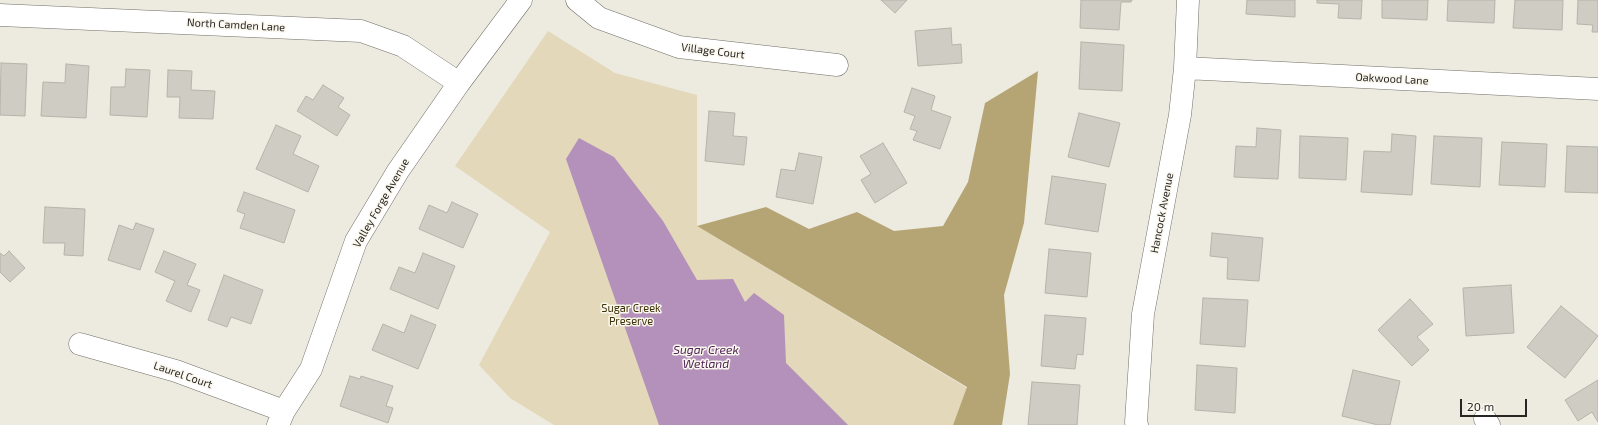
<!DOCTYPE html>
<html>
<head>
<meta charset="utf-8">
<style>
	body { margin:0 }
	#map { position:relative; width:1598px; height:425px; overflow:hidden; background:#edeae0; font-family:"Exo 2",sans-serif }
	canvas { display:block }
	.scale { position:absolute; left:1460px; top:399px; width:67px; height:18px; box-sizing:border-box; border:2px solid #272623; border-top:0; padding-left:5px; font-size:12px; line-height:14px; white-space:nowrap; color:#272623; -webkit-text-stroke:3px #faf7ee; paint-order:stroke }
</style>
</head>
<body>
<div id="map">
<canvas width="1598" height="425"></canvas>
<div class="scale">20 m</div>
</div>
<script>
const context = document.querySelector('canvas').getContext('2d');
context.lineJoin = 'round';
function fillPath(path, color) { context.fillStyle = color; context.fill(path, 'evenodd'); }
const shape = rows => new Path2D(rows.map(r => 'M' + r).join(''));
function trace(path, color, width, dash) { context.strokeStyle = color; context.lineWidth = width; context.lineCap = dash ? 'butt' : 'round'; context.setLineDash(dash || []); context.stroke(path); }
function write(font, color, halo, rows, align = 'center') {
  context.font = font + ' "Exo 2",sans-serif'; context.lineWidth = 3; context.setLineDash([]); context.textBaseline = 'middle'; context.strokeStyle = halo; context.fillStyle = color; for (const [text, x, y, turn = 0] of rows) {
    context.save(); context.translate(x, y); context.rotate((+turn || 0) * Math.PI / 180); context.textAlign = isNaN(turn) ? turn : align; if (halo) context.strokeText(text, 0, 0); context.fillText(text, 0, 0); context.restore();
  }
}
const green = shape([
	[548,31,615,73,697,95,697,226,967,388,953,425,554,425,510,398,479,365,550,232,455,166]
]);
const forest = shape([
	[1038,71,1024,223,1004,295,1010,374,1002,425,953,425,967,387,697,226,766,207,809,229,857,212,894,231,943,226,968,182,985,103]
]);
const water = shape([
	[579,138,614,157,663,221,697,280,733,279,745,302,754,293,784,315,786,363,848,425,659,425,566,159]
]);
const building = shape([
	[881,0,907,0,895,13,881,0],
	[1081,0,1132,0,1131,2,1121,2,1119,30,1080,28,1081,0],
	[1247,0,1295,0,1295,17,1246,14,1247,0],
	[1317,0,1362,0,1361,19,1338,18,1339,4,1317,3,1317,0],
	[1382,0,1428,0,1427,20,1382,18,1382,0],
	[1448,0,1495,0,1494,23,1447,21,1448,0],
	[1515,0,1563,0,1562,30,1513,28,1515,0],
	[1578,0,1598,0,1598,32,1592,32,1593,25,1577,24,1578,0],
	[951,28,952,45,961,44,962,63,918,66,915,31,951,28],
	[1081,42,1124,45,1122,91,1079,89,1081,42],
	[1,63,27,64,25,116,0,115,1,63],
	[66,64,89,66,86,118,41,116,43,82,65,83,66,64],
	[126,69,150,70,147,117,110,115,111,87,125,87,126,69],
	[168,70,192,71,191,90,215,91,213,119,179,118,180,97,167,97,168,70],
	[323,85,344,98,338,107,350,115,337,136,297,111,306,96,313,100,323,85],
	[912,88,935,96,931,110,951,117,940,149,913,140,917,131,910,129,915,116,904,112,912,88],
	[709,111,735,113,733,136,747,137,744,165,705,161,709,111],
	[1079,113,1120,123,1109,167,1068,157,1079,113],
	[276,125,301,136,293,154,319,166,308,192,256,169,276,125],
	[1257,128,1281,130,1278,179,1234,177,1236,146,1256,147,1257,128],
	[1392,134,1416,136,1412,195,1361,192,1364,151,1391,152,1392,134],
	[1300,136,1348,138,1346,180,1299,178,1300,136],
	[1434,136,1482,138,1480,187,1431,184,1434,136],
	[1502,142,1547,144,1545,187,1499,185,1502,142],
	[883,143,907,183,875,203,861,180,871,174,860,156,883,143],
	[1567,146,1598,147,1598,193,1565,192,1567,146],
	[799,153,822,157,813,204,776,197,781,169,795,171,799,153],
	[1052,176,1106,184,1098,232,1045,224,1052,176],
	[244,192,295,210,284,243,240,228,245,214,237,211,244,192],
	[452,202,478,214,463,248,419,229,429,205,447,213,452,202],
	[45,207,85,209,83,256,64,255,65,243,43,243,45,207],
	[136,223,154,229,140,270,108,260,119,225,133,230,136,223],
	[1212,233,1263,238,1259,281,1227,279,1228,258,1210,256,1212,233],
	[1049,249,1091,253,1087,297,1045,293,1049,249],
	[9,251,25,268,10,282,0,272,0,253,4,256,9,251],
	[164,251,196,264,187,285,200,290,191,312,166,301,175,281,155,272,164,251],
	[423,253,455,266,438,309,390,289,399,267,415,273,423,253],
	[224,275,263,290,251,324,231,317,227,327,208,320,224,275],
	[1511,285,1514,333,1466,336,1463,288,1511,285],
	[1203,298,1248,300,1245,347,1200,344,1203,298],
	[1410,299,1433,324,1417,337,1429,350,1412,366,1378,330,1410,299],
	[1561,306,1598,336,1565,378,1527,347,1561,306],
	[411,315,436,325,418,369,372,350,383,324,404,333,411,315],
	[1045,315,1086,318,1083,355,1077,354,1075,369,1041,366,1045,315],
	[1197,365,1237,368,1235,413,1195,410,1197,365],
	[1353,370,1400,381,1390,425,1378,425,1342,416,1353,370],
	[350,376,360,379,361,376,393,386,386,406,393,408,388,423,340,406,350,376],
	[1598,380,1598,422,1592,412,1578,421,1565,400,1598,380],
	[1032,382,1080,385,1077,425,1028,425,1032,382]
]);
const minor = shape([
	[577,0,599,18,679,47,837,65],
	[0,15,361,31,403,46,459,83],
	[1185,68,1598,89],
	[80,344,176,371,284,411],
	[1485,419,1489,425],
	[278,425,284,411,311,369,356,241,398,171,459,83,521,0],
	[1137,425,1136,422,1143,314,1180,115,1185,68,1188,0]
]);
const streetNames = [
	["North Camden Lane",236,25,3],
	["Village Court",713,51,7],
	["Oakwood Lane",1392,79,3],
	["Valley Forge Avenue",381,203,-60],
	["Hancock Avenue",1162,213,-79],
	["Laurel Court",183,375,19]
];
const parkNames = [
	["Sugar Creek",631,308],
	["Preserve",631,321]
];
const waterNames = [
	["Sugar Creek",706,350],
	["Wetland",706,364]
];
fillPath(green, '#e3d8b9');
fillPath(forest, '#b6a574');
fillPath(water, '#b391ba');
fillPath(building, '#cfccc3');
trace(building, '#b6b3aa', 1);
trace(minor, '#716f66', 23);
trace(minor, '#fff', 22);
write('11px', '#272623', '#faf7ee', streetNames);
write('11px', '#3d3006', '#faf7ee', parkNames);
write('italic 12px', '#4f2457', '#faf7ee', waterNames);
</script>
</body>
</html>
